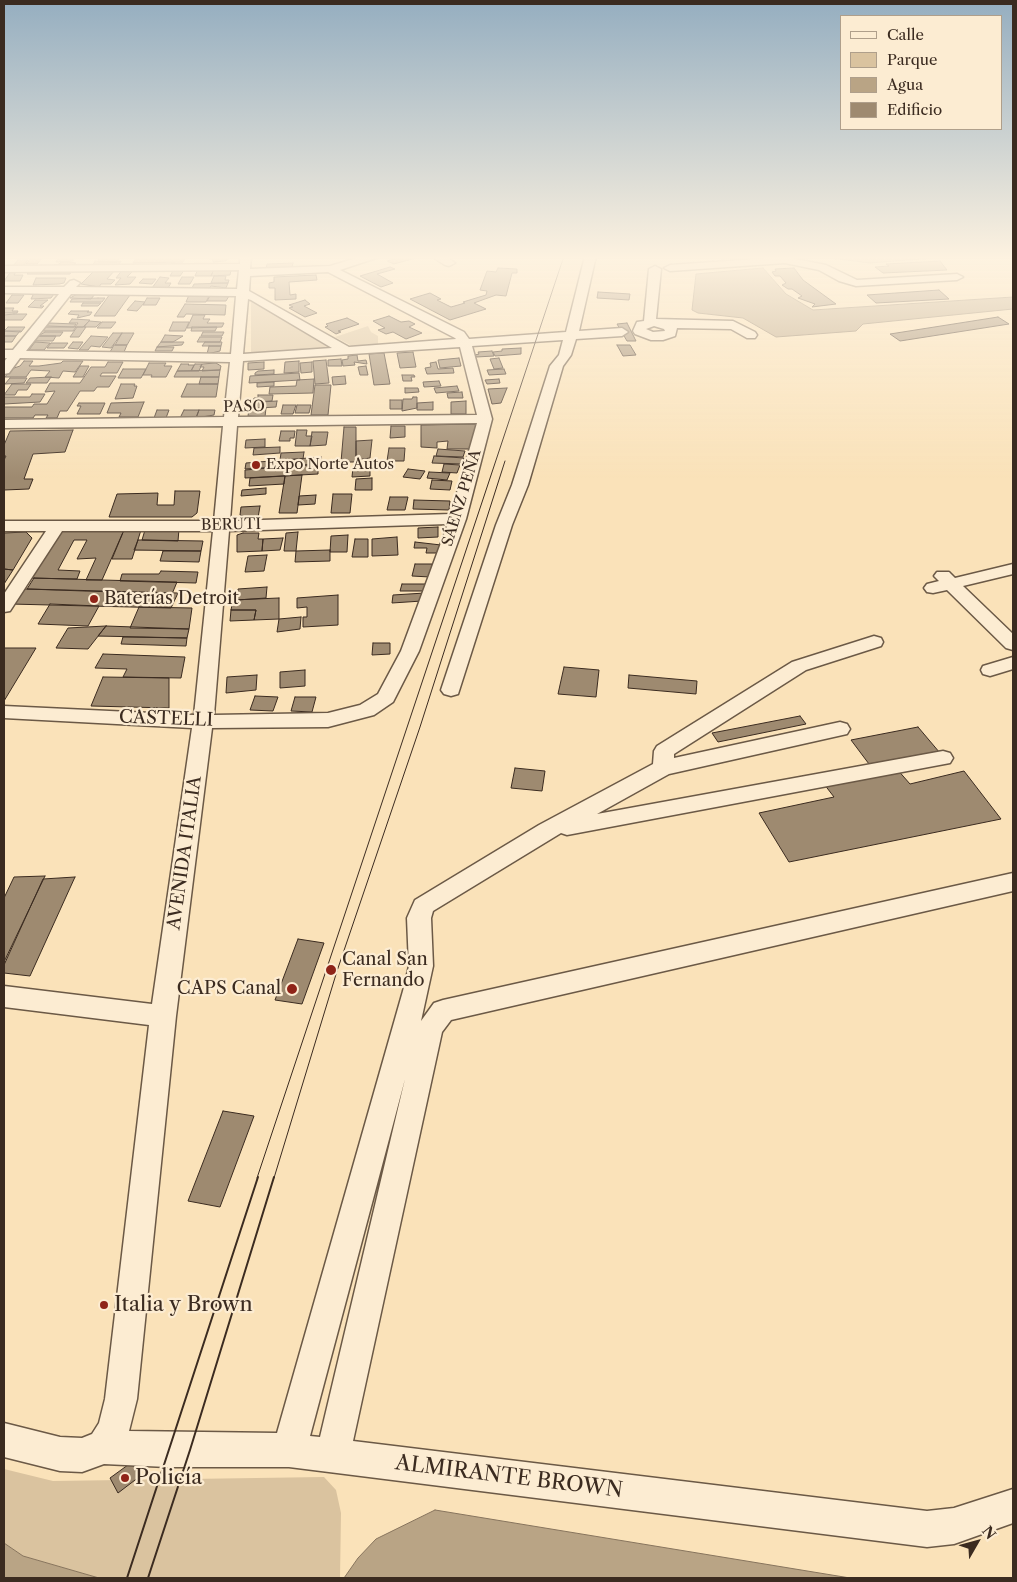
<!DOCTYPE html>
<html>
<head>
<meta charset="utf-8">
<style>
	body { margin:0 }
	#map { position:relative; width:1017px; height:1582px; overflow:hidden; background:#fae2b9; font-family:"Libre Caslon Text",serif }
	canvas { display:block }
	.frame { position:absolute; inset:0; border:5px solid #3b2b20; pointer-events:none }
	.legend { position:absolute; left:840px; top:15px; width:162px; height:115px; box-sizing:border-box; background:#fcecd2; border:1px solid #af9f8b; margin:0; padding:6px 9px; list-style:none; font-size:15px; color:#3b2b20 }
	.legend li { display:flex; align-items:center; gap:10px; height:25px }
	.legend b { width:25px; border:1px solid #af9f8b }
	.north { position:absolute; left:952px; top:1517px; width:50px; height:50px; -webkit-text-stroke:4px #fcecd2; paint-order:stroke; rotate:52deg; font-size:14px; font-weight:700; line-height:20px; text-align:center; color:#3b2b20 }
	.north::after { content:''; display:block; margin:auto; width:18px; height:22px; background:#3b2b20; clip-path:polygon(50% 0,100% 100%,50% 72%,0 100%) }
</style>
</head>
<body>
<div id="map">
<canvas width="1017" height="1582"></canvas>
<div class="frame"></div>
<ul class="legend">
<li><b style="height:6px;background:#fcecd2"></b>Calle</li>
<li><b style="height:14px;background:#dac39f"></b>Parque</li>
<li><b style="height:14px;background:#b9a485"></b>Agua</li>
<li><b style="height:14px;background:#9e8a70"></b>Edificio</li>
</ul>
<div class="north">N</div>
</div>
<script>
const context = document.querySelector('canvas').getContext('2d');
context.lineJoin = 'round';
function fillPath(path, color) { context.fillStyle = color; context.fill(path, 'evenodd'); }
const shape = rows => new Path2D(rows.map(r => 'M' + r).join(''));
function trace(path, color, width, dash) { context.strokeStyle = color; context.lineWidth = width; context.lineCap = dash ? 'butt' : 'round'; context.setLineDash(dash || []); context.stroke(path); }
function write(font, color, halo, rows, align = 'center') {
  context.font = font + ' "Libre Caslon Text",serif'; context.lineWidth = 4.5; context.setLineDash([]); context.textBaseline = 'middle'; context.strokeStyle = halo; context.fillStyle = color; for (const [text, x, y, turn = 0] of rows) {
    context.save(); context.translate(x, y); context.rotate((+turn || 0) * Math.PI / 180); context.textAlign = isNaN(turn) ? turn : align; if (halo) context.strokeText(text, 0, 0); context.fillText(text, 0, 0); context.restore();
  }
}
const green = shape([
	[255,301,335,348,251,354,251,302],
	[368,326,371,332,378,336,378,344,352,346,335,337],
	[4,1469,53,1481,324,1477,336,1490,341,1513,340,1578,99,1578,23,1556,4,1543]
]);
const water = shape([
	[815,256,930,256,933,258,870,263,815,256],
	[763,268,786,294,813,310,1013,297,1013,309,863,324,856,331,776,337,743,318,698,313,692,310,696,274,763,268],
	[435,1510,850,1578,344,1578,358,1558,376,1539,435,1510],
	[4,1543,23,1556,99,1578,4,1578,4,1543]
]);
const building = shape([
	[73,256,73,261,56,262,59,257,73,256],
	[100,256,108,256,121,257,117,262,98,262,100,256],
	[137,256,186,256,183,262,133,263,137,256],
	[210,256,233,256,225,261,213,262,213,259,209,259,210,256],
	[403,256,416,258,394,264,387,261,403,256],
	[32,257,42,258,37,264,26,264,32,257],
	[18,260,28,260,23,266,13,266,18,260],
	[95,261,117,262,121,261,118,266,98,267,93,265,95,261],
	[940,261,947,270,883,273,875,267,889,266,886,264,940,261],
	[62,262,70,262,76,263,69,267,54,267,62,262],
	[293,263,292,268,266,269,267,264,293,263],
	[390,267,395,269,377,274,393,283,381,287,360,276,390,267],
	[498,268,517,269,517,273,512,273,506,296,496,295,474,303,486,309,450,320,410,299,430,293,441,299,437,300,451,307,465,303,463,302,486,295,487,291,480,290,487,271,496,272,498,268],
	[794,268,803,280,836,304,812,307,815,304,798,298,802,296,792,289,788,289,782,285,786,283,780,276,775,276,772,272,776,271,775,269,794,268],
	[96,269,115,270,107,279,115,280,111,284,101,284,99,287,81,284,96,269],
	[123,269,134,270,127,277,136,277,130,284,115,285,121,278,116,278,123,269],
	[174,269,185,269,180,276,170,276,174,269],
	[198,269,214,269,211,276,195,276,198,269],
	[214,269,227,269,231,270,230,275,211,276,214,269],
	[12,270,17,270,14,275,23,275,20,281,4,281,12,270],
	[31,270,72,271,70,274,27,274,31,270],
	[316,275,317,280,289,282,290,295,296,294,296,299,275,300,275,288,269,288,269,283,274,282,274,277,316,275],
	[214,276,226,276,225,280,229,280,228,283,211,283,214,276],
	[160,277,169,278,165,283,171,283,168,288,152,288,160,277],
	[182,277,194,277,190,284,178,284,182,277],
	[36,278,66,278,64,283,59,284,33,285,36,278],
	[143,279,156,279,152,284,139,283,143,279],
	[228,283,226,288,211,286,209,289,191,290,194,284,228,283],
	[939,290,949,299,876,303,867,295,939,290],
	[598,292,630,294,629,300,597,298,598,292],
	[34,293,51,293,54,294,51,298,31,299,34,293],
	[79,293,95,294,91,299,70,298,79,293],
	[110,294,130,295,115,316,94,316,110,294],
	[12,295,24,295,18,303,6,303,12,295],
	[189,295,209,296,206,302,186,302,189,295],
	[210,296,229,296,226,301,207,301,210,296],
	[98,298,105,298,102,302,70,302,72,299,98,298],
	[147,298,160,298,156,305,143,305,147,298],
	[35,300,48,300,40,306,44,306,42,308,28,307,35,300],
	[305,300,310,304,304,306,317,313,305,317,289,308,293,307,289,305,305,300],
	[135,301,145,302,137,311,127,310,135,301],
	[83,303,101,303,98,306,81,306,83,303],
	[185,304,226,305,225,315,186,314,184,317,177,317,185,304],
	[4,308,14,308,12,311,18,311,17,313,4,313,4,308],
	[71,311,89,311,87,312,92,312,90,315,77,318,79,315,68,314,71,311],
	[14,314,27,314,22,320,4,320,4,315,14,314],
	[193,315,205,315,203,319,210,319,207,323,224,323,222,327,187,328,193,315],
	[389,316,401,322,409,321,415,324,409,327,422,333,406,339,393,332,386,334,378,330,385,328,373,321,389,316],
	[998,317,1009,324,900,341,890,334,998,317],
	[347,318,359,324,338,331,341,332,336,334,325,327,328,326,326,324,347,318],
	[72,319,90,320,83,327,75,327,78,323,69,323,72,319],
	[89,321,101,322,96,327,84,327,89,321],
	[102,322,116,322,111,328,97,328,102,322],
	[173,322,189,322,185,331,169,331,173,322],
	[49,323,76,324,74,327,47,326,49,323],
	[627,323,636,341,627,341,617,324,627,323],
	[8,327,25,327,21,332,4,331,8,327],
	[45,327,76,327,73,331,42,331,45,327],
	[77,327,86,327,79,337,70,337,77,327],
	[192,327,217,327,215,331,191,331,192,327],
	[20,331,16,336,4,336,4,331,20,331],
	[45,332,63,332,60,336,38,336,45,332],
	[203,332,224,332,222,336,201,336,203,332],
	[113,333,122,333,111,348,102,347,113,333],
	[122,333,134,333,127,345,115,345,122,333],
	[165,335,183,336,173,342,161,342,165,335],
	[4,336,16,336,12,342,4,342,4,336],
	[38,336,56,336,53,341,35,341,38,336],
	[91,336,108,337,100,347,91,346,88,350,79,350,91,336],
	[200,337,222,337,220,342,197,342,200,337],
	[35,342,50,343,44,350,29,350,35,342],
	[73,342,83,342,78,349,68,348,73,342],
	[161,342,184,342,182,345,157,347,161,342],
	[205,342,222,342,221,346,202,346,205,342],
	[51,343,68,343,64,348,47,348,51,343],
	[114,345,127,345,124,352,110,352,114,345],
	[617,345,630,345,636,355,623,356,617,345],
	[209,346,221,346,220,351,207,354,209,346],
	[157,347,174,347,172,351,155,351,157,347],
	[521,348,521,354,495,356,493,352,502,351,502,349,521,348],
	[492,351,494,356,476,357,475,355,479,354,478,352,492,351],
	[413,352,416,367,400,368,397,353,413,352],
	[384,353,390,384,374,385,369,354,384,353],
	[357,355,358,361,366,360,367,364,354,362,355,365,343,366,342,360,348,359,348,356,357,355],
	[459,358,461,366,440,368,438,360,459,358],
	[499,358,503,368,494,369,490,359,499,358],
	[341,359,342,366,328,366,328,360,341,359],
	[326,360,329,383,315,384,313,361,326,360],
	[24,361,33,361,29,366,39,366,61,363,63,361,83,361,75,372,63,371,59,378,45,377,50,371,31,370,26,377,5,377,11,369,20,366,24,361],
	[299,361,299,372,284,373,285,362,299,361],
	[108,362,123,362,117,373,102,373,100,376,116,376,109,387,97,387,94,391,80,391,67,411,60,411,57,418,46,418,48,415,35,415,33,418,4,418,4,407,32,407,34,404,47,404,55,391,45,392,50,383,80,383,91,367,105,367,108,362],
	[264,362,264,369,248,370,248,363,264,362],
	[312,362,312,372,301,373,300,363,312,362],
	[436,362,438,369,453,368,454,373,427,374,425,368,431,367,430,363,436,362],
	[149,363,166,363,164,366,172,366,166,377,151,377,152,375,143,375,149,363],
	[216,363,221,366,220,370,202,371,204,367,200,367,202,364,216,363],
	[181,364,189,364,188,365,194,365,191,371,177,371,181,364],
	[195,364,202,364,199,371,191,371,195,364],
	[80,366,89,366,83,377,73,377,80,366],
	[366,366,368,375,360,375,358,367,366,366],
	[123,369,146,369,141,378,118,378,123,369],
	[504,369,506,374,489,375,487,370,504,369],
	[220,370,219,377,174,377,177,371,220,370],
	[274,370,274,374,255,375,255,373,258,371,274,370],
	[299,373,300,380,249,383,250,376,299,373],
	[402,375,414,375,415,377,411,377,412,381,403,381,402,375],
	[345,376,346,384,333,385,332,377,345,376],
	[51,377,47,383,26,383,30,378,51,377],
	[201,377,219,377,218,384,199,384,201,377],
	[10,378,27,378,24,383,5,384,10,378],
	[314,379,313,393,269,394,270,387,296,386,297,380,314,379],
	[499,379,500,383,487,384,485,380,499,379],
	[439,381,441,386,424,387,423,382,439,381],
	[274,382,274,386,257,387,257,383,274,382],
	[12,384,31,384,27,390,18,390,15,395,4,395,12,384],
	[121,384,135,384,134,386,137,386,133,398,115,399,121,384],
	[187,384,218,384,216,397,181,397,187,384],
	[315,385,331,385,328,415,311,415,315,385],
	[457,386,459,391,436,393,434,388,457,386],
	[405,388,418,388,419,392,405,393,405,388],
	[507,388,501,403,492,404,488,389,507,388],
	[462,392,463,398,448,398,447,393,462,392],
	[32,394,45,394,40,402,4,404,4,397,30,397,32,394],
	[258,395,273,395,272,401,253,402,254,398,258,398,258,395],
	[413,397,417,397,417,408,402,411,403,399,412,399,413,397],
	[390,400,402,400,402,409,390,409,390,400],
	[277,401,276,407,243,409,244,403,277,401],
	[466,401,466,414,451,414,451,402,466,401],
	[144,402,138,417,119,417,121,413,107,413,111,403,144,402],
	[433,402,433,410,417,410,417,403,433,402],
	[79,403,105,403,100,414,77,414,81,406,77,406,79,403],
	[283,405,296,405,293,414,281,414,283,405],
	[297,405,311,405,309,413,295,413,297,405],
	[266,408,265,417,248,416,249,409,266,408],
	[157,410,169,410,166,418,154,418,157,410],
	[184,410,199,410,196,418,180,418,184,410],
	[199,410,215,410,214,415,196,418,199,410],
	[478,424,470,449,447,449,448,441,437,442,437,448,421,447,421,425,478,424],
	[391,426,405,426,405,437,390,438,391,426],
	[344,427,356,427,356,462,341,462,344,427],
	[73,430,65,452,33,454,24,479,33,479,29,489,4,490,4,460,6,456,4,456,4,445,10,431,73,430],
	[297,430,307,430,306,436,312,436,310,446,295,446,297,430],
	[281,431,295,431,294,438,290,438,290,441,279,441,281,431],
	[312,432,328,432,326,445,310,446,312,432],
	[265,439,265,447,245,448,246,440,265,439],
	[372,440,370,458,356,460,356,441,372,440],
	[280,447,280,453,253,455,254,448,280,447],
	[389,448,405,448,404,461,387,461,389,448],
	[438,449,465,451,463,457,436,456,438,449],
	[304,452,303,459,280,460,281,453,304,452],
	[434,456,464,458,462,464,432,463,434,456],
	[321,457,320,464,245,469,246,463,321,457],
	[318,464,318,474,245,478,245,470,318,464],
	[444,464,460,465,457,473,442,472,444,464],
	[370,466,370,476,352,477,353,467,370,466],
	[408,469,425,471,420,479,403,477,408,469],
	[429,472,450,473,447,480,427,478,429,472],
	[302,475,297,513,279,513,285,476,302,475],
	[285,476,284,484,249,486,250,478,285,476],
	[372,478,372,490,355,490,356,479,372,478],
	[432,480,452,481,450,490,430,489,432,480],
	[266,488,266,494,241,496,242,490,266,488],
	[175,491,200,491,197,513,192,517,109,517,117,494,158,493,157,505,174,505,175,491],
	[333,494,352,494,350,513,331,513,333,494],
	[316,495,315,504,298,505,299,496,316,495],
	[390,497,408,497,405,510,387,510,390,497],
	[414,500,450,501,449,510,413,509,414,500],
	[260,506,258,518,245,517,240,515,241,507,260,506],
	[438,527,438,537,418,538,418,528,438,527],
	[179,529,178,541,142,540,145,530,179,529],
	[124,530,141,530,132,559,112,559,124,530],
	[124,530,102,580,86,580,96,558,77,559,87,540,74,540,58,570,80,571,77,579,26,578,56,531,124,530],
	[26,532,32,538,13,570,4,569,4,533,26,532],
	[298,532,296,551,284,551,286,533,298,532],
	[243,533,259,533,258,539,263,539,262,551,237,552,237,535,243,533],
	[348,535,347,552,330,552,331,536,348,535],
	[397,537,398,555,372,556,372,539,397,537],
	[283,538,280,550,262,551,263,539,283,538],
	[355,539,368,539,368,557,352,557,355,539],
	[138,540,142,540,203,541,201,551,134,550,138,540],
	[415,542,441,545,439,553,426,553,427,548,414,548,415,542],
	[330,550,330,561,295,562,296,551,330,550],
	[163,551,201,551,199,562,160,561,163,551],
	[267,555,264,571,245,572,248,556,267,555],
	[415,564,432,564,430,577,412,576,415,564],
	[4,569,13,570,4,584,4,569],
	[161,571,198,572,196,583,120,581,122,574,159,574,161,571],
	[34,578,102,580,177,582,172,594,27,589,34,578],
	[402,584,429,584,426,591,400,591,402,584],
	[267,587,266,598,237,600,238,589,267,587],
	[18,589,27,589,178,593,171,608,10,604,18,589],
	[425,593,422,601,392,603,393,595,425,593],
	[338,595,338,625,303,627,303,617,307,617,307,607,297,608,297,598,338,595],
	[279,598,279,619,254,620,256,610,231,610,233,600,279,598],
	[50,604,99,606,88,626,38,624,50,604],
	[139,607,192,608,189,629,130,628,139,607],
	[231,610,256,610,254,620,230,621,231,610],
	[301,617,300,629,277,632,279,619,301,617],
	[106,626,189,629,187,638,98,636,106,626],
	[106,626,88,649,56,648,68,628,106,626],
	[123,637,187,638,186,646,121,644,123,637],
	[373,643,390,643,390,654,372,655,373,643],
	[4,648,36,648,4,701,4,648],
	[103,654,185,657,181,678,123,677,127,669,95,668,103,654],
	[564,667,599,670,596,697,558,694,564,667],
	[305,670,305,686,280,688,280,672,305,670],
	[257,675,256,690,226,693,227,677,257,675],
	[629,675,697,681,696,694,628,688,629,675],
	[103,677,169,678,169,708,91,706,103,677],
	[255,696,278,697,273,711,250,710,255,696],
	[295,697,316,697,312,712,291,711,295,697],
	[800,716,806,724,718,742,712,733,800,716],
	[918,727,940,753,872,768,851,740,918,727],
	[515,768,545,771,542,791,511,788,515,768],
	[896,768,910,784,964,771,1001,819,789,862,759,813,834,797,824,784,896,768],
	[45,876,4,962,4,898,14,877,45,876],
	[75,877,30,976,4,973,4,965,43,879,75,877],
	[298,939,324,943,302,1004,275,1000,298,939],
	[223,1111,254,1116,220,1207,188,1201,223,1111],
	[132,1462,139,1477,118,1493,110,1478,132,1462]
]);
const minor = shape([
	[240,256,251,256,250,269,330,266,364,256,382,256,340,270,464,332,469,339,566,332,585,256,596,256,579,331,622,328,628,332,622,336,576,339,571,355,563,366,528,485,512,525,458,694,451,696,444,694,441,690,496,525,512,485,550,366,559,355,563,340,472,346,492,419,466,519,419,651,393,702,374,715,328,727,212,728,176,1016,137,1399,129,1431,277,1433,403,991,409,966,407,918,415,900,539,825,653,764,654,751,657,746,792,662,874,636,881,638,883,642,881,646,806,670,674,754,674,758,840,722,847,724,850,729,847,734,669,774,597,814,943,751,950,753,953,758,950,763,567,835,561,833,433,911,431,918,433,966,421,1021,434,1003,443,1000,1013,873,1013,891,451,1020,442,1032,353,1441,927,1511,954,1508,1013,1489,1013,1523,954,1544,927,1547,289,1467,167,1467,104,1464,82,1472,60,1471,4,1457,4,1423,60,1437,82,1438,92,1434,99,1423,105,1399,149,1025,4,1007,4,986,152,1004,192,728,4,718,4,706,194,715,213,531,62,531,10,611,4,612,4,594,46,531,4,531,4,521,214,521,223,426,4,428,4,420,224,417,230,362,20,358,9,373,4,374,4,362,7,358,4,358,4,350,13,350,59,294,4,293,4,287,64,287,70,281,74,280,80,283,76,287,237,289,239,270,4,272,4,266,240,264,240,256],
	[328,272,455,338,456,339,349,347,249,291,250,276,328,272],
	[71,294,236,296,231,354,26,351,71,294],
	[248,299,251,300,332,348,243,354,248,299],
	[460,347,477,415,238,417,243,361,460,347],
	[477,423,451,514,230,521,237,426,477,423],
	[448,524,401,651,378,694,360,705,328,713,214,715,229,531,448,524],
	[405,1079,320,1437,310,1436,405,1079],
	[431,256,445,256,455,263,449,266,445,265,431,256],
	[785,257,826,265,857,280,957,274,963,277,957,280,856,286,839,281,819,270,785,263,670,271,664,268,670,265,785,257],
	[655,266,661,269,656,319,733,321,755,332,757,335,755,338,747,338,731,329,677,328,675,336,663,340,651,340,635,334,633,331,637,322,644,321,649,269,655,266],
	[654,326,664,329,665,331,653,332,646,329,654,326],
	[1013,564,1013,574,963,586,1013,634,1013,650,1006,648,947,590,933,593,927,592,924,588,927,584,939,581,934,576,937,572,949,572,955,578,1013,564],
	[1013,657,1013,669,990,676,983,674,981,670,983,666,1013,657]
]);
const tramFar1 = shape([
	[257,1178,564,256],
	[274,1178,337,971,420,727,505,461]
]);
const tram = shape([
	[127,1578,258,1177],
	[148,1578,190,1450,274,1177]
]);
const markers = [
	[256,465,5,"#8f2418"],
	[94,599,5,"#8f2418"],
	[331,970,6,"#8f2418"],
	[292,989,6,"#8f2418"],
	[104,1305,5,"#8f2418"],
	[125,1478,5,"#8f2418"]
];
const farStreetnames = [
	["PASO",244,407,-1],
	["SÁENZ PEÑA",462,498,-73],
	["BERUTI",231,525,-1]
];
const farPoinames = [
	["Expo Norte Autos",266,465]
];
const poiNames = [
	["Baterías Detroit",104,599],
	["Canal San",342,960],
	["Fernando",342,981],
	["CAPS Canal",281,989,"right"]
];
const streetNames = [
	["CASTELLI",166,719,2],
	["AVENIDA ITALIA",185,853,-82]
];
const nearPoinames = [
	["Italia y Brown",114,1305],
	["Policía",135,1478]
];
const nearStreetnames = [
	["ALMIRANTE BROWN",509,1477,7]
];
fillPath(green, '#dac39f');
fillPath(water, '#b9a485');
trace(water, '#87745d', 1);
fillPath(building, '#9e8a70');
trace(building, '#3b2b20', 1);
trace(minor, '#6b5946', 3);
fillPath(minor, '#fcecd2');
trace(tramFar1, '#3b2b20', 1);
trace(tram, '#3b2b20', 2);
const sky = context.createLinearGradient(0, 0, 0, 478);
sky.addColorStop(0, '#95aec0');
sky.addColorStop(0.54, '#fdf2e0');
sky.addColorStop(1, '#fdf2e000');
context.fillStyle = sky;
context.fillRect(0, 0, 1017, 478);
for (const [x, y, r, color] of markers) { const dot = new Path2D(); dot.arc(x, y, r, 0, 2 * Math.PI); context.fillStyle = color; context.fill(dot); trace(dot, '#fcecd2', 2); }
write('15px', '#3b2b20', '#fcecd2', farStreetnames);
write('15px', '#3b2b20', '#fcecd2', farPoinames, 'left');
write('18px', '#3b2b20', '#fcecd2', poiNames, 'left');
write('18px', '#3b2b20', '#fcecd2', streetNames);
write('21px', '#3b2b20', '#fcecd2', nearPoinames, 'left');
write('21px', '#3b2b20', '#fcecd2', nearStreetnames);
</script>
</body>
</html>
